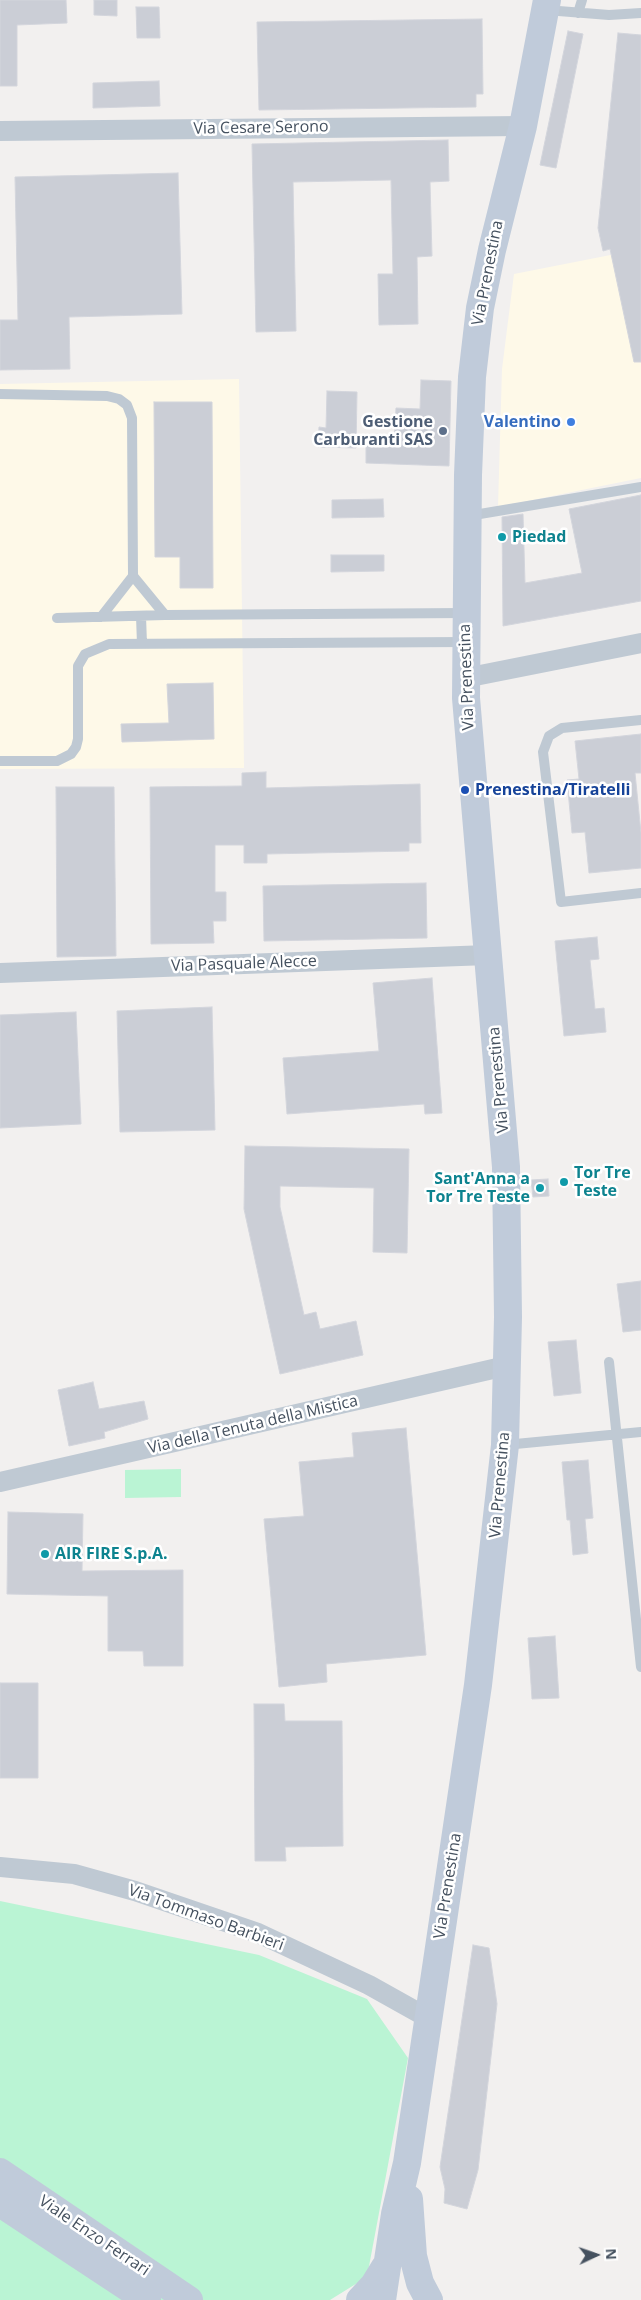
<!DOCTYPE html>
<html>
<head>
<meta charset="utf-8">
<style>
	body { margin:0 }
	#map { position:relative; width:641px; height:2300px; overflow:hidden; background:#f2f0ef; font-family:"Open Sans",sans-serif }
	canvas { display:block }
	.north { position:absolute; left:571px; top:2230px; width:50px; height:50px; -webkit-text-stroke:4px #fff; paint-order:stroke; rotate:87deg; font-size:14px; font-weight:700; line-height:20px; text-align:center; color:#45515f }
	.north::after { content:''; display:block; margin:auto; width:18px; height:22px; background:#45515f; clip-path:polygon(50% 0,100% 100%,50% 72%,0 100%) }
</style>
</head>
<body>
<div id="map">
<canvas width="641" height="2300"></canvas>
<div class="north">N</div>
</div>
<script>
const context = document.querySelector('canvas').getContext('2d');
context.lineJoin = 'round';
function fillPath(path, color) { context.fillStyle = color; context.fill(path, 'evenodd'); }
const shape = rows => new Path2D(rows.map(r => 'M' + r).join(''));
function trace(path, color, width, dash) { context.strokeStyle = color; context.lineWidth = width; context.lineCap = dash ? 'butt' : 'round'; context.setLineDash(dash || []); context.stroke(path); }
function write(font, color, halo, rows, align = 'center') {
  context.font = font + ' "Open Sans",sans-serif'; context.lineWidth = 5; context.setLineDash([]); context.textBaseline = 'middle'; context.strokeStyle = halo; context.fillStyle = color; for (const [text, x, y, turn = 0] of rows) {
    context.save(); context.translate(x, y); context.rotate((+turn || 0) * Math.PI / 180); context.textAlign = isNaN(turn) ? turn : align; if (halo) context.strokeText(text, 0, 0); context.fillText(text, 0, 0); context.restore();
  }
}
const commercial = shape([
	[641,249,641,478,498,507,502,369,514,274],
	[239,379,244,768,0,769,0,384]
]);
const green = shape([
	[181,1469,181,1497,125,1498,125,1470],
	[0,1901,259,1955,367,1999,408,2058,367,2277,330,2300,0,2300]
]);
const building = shape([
	[0,0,66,0,67,23,17,25,17,86,0,86,0,0],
	[94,0,117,0,117,16,94,15,94,0],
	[136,7,159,7,160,38,137,38,136,7],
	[482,19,483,94,476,94,476,107,259,110,257,22,482,19],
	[568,31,583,34,556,168,540,165,568,31],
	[618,33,641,35,641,362,634,362,610,249,603,251,598,228,618,33],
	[159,81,160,106,93,108,93,83,159,81],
	[448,140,449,181,430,182,432,256,417,257,418,324,379,325,378,274,393,274,391,180,293,182,296,331,256,332,252,144,448,140],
	[178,173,182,314,69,317,70,369,0,370,0,320,18,320,15,177,178,173],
	[421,380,451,381,449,466,366,463,366,443,394,444,396,408,420,409,421,380],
	[327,391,357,392,356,448,318,447,319,427,326,428,327,391],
	[154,402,212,402,213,588,180,588,180,557,155,557,154,402],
	[641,495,641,601,503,626,502,517,523,514,525,583,582,573,569,509,641,495],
	[383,499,384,517,332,518,332,500,383,499],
	[331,555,384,555,384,571,331,572,331,555],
	[213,683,214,739,122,742,121,724,169,723,167,684,213,683],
	[641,734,641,773,635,773,641,833,641,868,589,873,585,832,572,833,567,780,579,779,575,741,641,734],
	[266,772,266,788,420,784,421,843,409,843,409,851,267,854,267,863,244,863,244,845,215,845,215,892,226,892,226,921,213,921,214,943,151,944,150,787,242,786,242,773,266,772],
	[56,787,114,787,116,956,57,957,56,787],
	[426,883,427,938,264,941,263,886,426,883],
	[597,937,599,959,590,960,595,1009,604,1008,606,1032,564,1036,555,941,597,937],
	[432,978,442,1113,425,1114,424,1104,287,1114,283,1058,379,1051,373,983,432,978],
	[212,1007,215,1130,120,1132,117,1011,212,1007],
	[76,1012,81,1124,0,1128,0,1015,76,1012],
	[245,1146,409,1149,407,1253,373,1252,374,1188,280,1186,280,1207,304,1315,316,1312,320,1329,356,1321,363,1355,280,1374,244,1209,245,1146],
	[548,1179,549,1196,533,1197,531,1180,548,1179],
	[641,1281,641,1330,623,1332,617,1284,641,1281],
	[576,1340,581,1393,554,1396,548,1342,576,1340],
	[93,1382,99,1409,144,1401,148,1419,104,1432,105,1438,69,1446,58,1390,93,1382],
	[406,1428,426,1655,326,1664,327,1682,279,1687,264,1519,304,1516,299,1462,354,1457,352,1433,406,1428],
	[588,1460,593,1518,585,1519,588,1553,573,1555,570,1520,567,1520,562,1462,588,1460],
	[8,1512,83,1514,82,1571,183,1570,183,1666,144,1666,143,1651,108,1651,108,1596,7,1594,8,1512],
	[555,1636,559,1698,532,1699,528,1638,555,1636],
	[0,1683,38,1683,38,1778,0,1778,0,1683],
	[254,1704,284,1704,285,1721,342,1721,343,1846,285,1847,286,1861,255,1861,254,1704],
	[473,1945,489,1948,497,2004,478,2170,467,2209,444,2203,445,2189,440,2167,473,1945]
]);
const lane = shape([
	[546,10,609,15,641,13],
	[578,13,582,0],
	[0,394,107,396,119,399,127,405,132,418,133,576,165,615],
	[468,516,641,487],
	[141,616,142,644],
	[101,617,133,576],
	[57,618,165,615,465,613],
	[641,720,562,728,549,736,543,752,561,902,641,893],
	[0,761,57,761,71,754,76,747,78,739,78,666,85,654,109,644,465,642],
	[609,1362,641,1667],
	[505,1445,641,1432]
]);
const street = shape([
	[0,131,523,126],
	[465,678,641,643],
	[0,973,488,955],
	[0,1482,506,1366],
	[0,1867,74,1874,135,1891,258,1933,369,1985,428,2018]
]);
const secondary = shape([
	[0,2172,189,2300],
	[409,2199,413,2256,420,2283,429,2300],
	[0,2203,147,2300],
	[360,2300,374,2285,385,2267],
	[382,2300,395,2214,407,2163,478,1685,505,1445,508,1317,506,1167,466,698,468,475,472,377,480,308,492,250,523,126,547,0]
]);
const markers = [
	[571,422,5,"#3f7fe0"],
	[443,431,5,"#5c6f8a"],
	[502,537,5,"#0f9aa8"],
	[465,790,5,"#1a4fb4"],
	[564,1182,5,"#0f9aa8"],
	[540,1188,5,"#0f9aa8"],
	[45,1554,5,"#0f9aa8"]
];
const streetNames = [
	["Via Cesare Serono",261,128,-1],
	["Via Prenestina",488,273,-79],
	["Via Prenestina",467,677,-92],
	["Via Pasquale Alecce",244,964,-2],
	["Via Prenestina",499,1080,-95],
	["Via della Tenuta della Mistica",253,1425,-13],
	["Via Prenestina",500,1485,-85],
	["Via Prenestina",448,1886,-81],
	["Via Tommaso Barbieri",206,1918,20],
	["Viale Enzo Ferrari",94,2236,34]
];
const serviceNames = [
	["Gestione",433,422],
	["Carburanti SAS",433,440]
];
const shopNames = [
	["Valentino",561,422]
];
const cultureNames = [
	["Piedad",512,537],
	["Tor Tre",574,1173],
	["Teste",574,1191],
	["Sant'Anna a",530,1179,"right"],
	["Tor Tre Teste",530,1197,"right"],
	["AIR FIRE S.p.A.",55,1554]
];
const transitNames = [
	["Prenestina/Tiratelli",475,790]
];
fillPath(commercial, '#fef9e8');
fillPath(green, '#baf4d4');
fillPath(building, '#cbced6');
trace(building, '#d3d5dc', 1);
trace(lane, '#bfc9d3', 10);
trace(street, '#bfc9d3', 20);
trace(secondary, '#c0cbda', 28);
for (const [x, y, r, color] of markers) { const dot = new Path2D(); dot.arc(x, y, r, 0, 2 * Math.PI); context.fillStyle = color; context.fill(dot); trace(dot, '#fff', 2); }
write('16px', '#45515f', '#fff', streetNames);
write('bold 16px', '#4e5e75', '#fff', serviceNames, 'right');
write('bold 16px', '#366cbe', '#fff', shopNames, 'right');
write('bold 16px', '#0d838f', '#fff', cultureNames, 'left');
write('bold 16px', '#164399', '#fff', transitNames, 'left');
</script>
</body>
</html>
